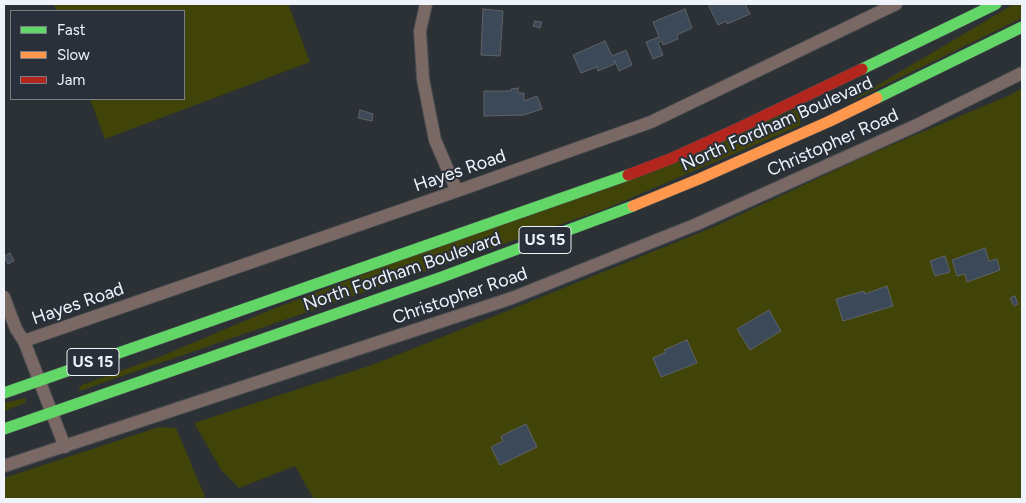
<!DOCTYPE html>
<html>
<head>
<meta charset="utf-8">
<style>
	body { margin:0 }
	#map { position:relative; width:1026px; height:503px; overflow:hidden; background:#2c3136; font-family:Figtree,sans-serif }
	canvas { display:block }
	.frame { position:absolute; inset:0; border:5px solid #eff4fa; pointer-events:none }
	.legend { position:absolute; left:10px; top:10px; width:175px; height:90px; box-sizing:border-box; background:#293039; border:1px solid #787e86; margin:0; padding:6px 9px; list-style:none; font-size:15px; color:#eff4fa }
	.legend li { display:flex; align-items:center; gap:10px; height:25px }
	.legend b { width:25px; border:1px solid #787e86 }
</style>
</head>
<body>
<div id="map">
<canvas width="1026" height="503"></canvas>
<div class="frame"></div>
<ul class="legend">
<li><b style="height:6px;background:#63d668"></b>Fast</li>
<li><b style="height:6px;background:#ff974d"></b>Slow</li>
<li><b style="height:6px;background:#b3261e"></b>Jam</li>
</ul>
</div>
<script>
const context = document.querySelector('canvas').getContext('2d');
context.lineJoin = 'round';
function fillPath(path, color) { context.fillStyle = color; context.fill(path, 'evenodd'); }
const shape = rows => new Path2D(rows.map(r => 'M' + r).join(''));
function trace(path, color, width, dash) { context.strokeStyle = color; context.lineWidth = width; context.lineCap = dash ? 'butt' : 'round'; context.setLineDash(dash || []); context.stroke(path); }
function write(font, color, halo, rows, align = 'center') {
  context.font = font + ' Figtree,sans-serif'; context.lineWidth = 4; context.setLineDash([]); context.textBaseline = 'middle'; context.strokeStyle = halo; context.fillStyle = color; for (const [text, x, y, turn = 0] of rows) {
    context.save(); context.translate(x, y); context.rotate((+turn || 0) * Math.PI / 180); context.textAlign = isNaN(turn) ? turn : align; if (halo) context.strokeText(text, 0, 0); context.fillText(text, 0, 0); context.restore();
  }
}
const green = shape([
	[57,4,288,4,310,62,105,139,90,99,184,99,184,11,57,11,54,5],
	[1014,4,1022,4,1022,18,846,104],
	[1022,88,1022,499,314,499,295,466,239,488,222,471,194,423,372,365,497,315,716,226,870,154,1010,95],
	[805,106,799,126,605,209,79,391,79,388,82,385,162,356,270,310],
	[26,398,25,403,4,411,4,403],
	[159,427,176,428,206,499,4,499,4,478]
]);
const building = shape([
	[708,4,733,4,733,5,745,4,750,14,727,24,726,21,718,25,708,4],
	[483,9,503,11,500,56,481,55,483,9],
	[685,9,692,28,677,35,678,39,663,45,662,41,658,43,663,55,653,59,646,42,659,37,653,22,685,9],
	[535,21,542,22,540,28,533,26,535,21],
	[605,41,612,56,626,50,632,65,619,71,615,61,613,61,615,64,598,71,597,67,581,73,573,55,605,41],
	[518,88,518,93,524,93,524,101,537,96,542,109,524,115,484,116,484,91,511,91,511,89,518,88],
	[360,110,373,114,372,121,358,118,360,110],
	[985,248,989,261,997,259,1000,270,967,282,965,274,957,276,952,260,985,248],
	[10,253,14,261,8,264,4,256,10,253],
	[945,256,950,272,935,276,930,261,945,256],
	[887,286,893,306,843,321,836,299,864,291,865,294,887,286],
	[1015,296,1018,304,1014,306,1010,298,1015,296],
	[769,310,781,331,750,350,737,329,769,310],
	[687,340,697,363,661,377,653,358,666,352,664,350,687,340],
	[526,424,537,447,500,465,491,447,503,441,501,436,526,424]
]);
const street = shape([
	[426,4,420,31,423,79,435,140,457,191],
	[4,297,16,329,24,341,65,447],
	[24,341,457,191,651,122,896,4],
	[4,466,512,298,697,224,917,125,1022,73]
]);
const fast = shape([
	[862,69,996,4],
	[877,98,1022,27],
	[4,393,628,175],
	[4,429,442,277,633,206]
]);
const slow = shape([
	[633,206,699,179,830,121,877,98]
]);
const jam = shape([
	[628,175,670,159,741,127,862,69]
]);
const shields = [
	[545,240,52],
	[93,362,52]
];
const shieldNames = [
	["US 15",545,240],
	["US 15",93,362]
];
const streetNames = [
	["North Fordham Boulevard",777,124,-24],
	["Christopher Road",833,143,-24],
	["Hayes Road",460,171,-19],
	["North Fordham Boulevard",402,272,-19],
	["Christopher Road",460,296,-19],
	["Hayes Road",78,304,-19]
];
fillPath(green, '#404409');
fillPath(building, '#3c4958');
trace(building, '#5f6267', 1);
trace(street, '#484c51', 14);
trace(fast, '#484c51', 12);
trace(slow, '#484c51', 12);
trace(jam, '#484c51', 12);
trace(street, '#796863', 12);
trace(fast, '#63d668', 11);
trace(slow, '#ff974d', 11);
trace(jam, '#b3261e', 11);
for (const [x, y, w] of shields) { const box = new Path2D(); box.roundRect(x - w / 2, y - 13.5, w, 27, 4); context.fillStyle = '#293039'; context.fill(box); trace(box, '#eff4fa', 1); }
write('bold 16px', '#eff4fa', null, shieldNames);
write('18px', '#eff4fa', '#293039', streetNames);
</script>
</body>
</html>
